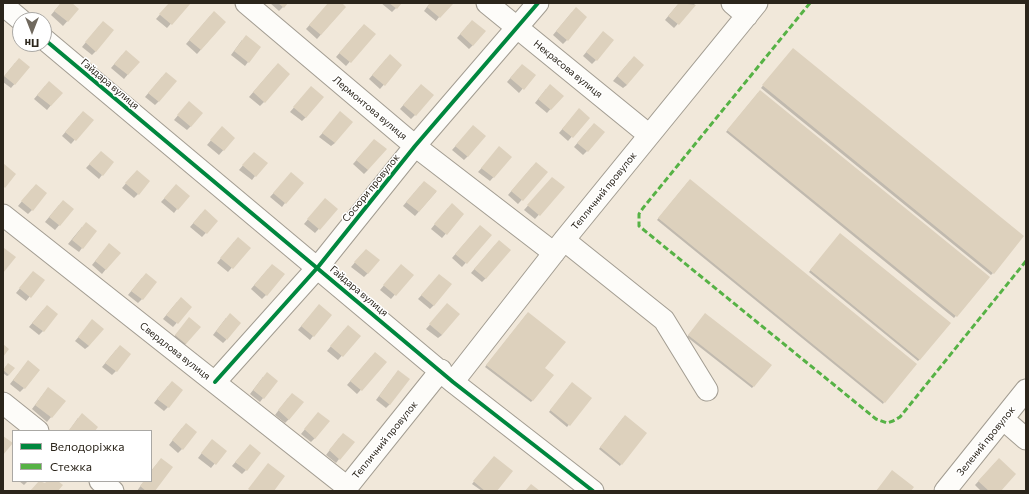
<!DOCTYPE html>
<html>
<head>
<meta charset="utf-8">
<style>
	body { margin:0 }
	#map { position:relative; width:1029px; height:494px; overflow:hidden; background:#f1e8da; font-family:Commissioner,sans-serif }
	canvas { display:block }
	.frame { position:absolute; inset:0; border:4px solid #2b251b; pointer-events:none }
	.legend { position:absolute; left:12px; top:430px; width:140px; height:52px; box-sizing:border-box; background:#fff; border:1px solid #aaa8a4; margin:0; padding:5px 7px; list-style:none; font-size:12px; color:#2b251b }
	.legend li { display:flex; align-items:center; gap:8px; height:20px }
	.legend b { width:20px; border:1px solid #aaa8a4 }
	.north { position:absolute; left:12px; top:12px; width:40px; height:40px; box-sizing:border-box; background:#fff; border:1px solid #aaa8a4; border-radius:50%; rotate:180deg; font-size:11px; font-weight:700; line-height:16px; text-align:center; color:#2b251b }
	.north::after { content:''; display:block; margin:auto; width:14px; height:18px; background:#70695e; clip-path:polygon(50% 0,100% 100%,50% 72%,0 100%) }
</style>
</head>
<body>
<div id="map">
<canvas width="1029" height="494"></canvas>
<div class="frame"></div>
<ul class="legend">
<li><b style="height:5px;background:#00873e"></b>Велодоріжка</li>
<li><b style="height:5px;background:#56b245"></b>Стежка</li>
</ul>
<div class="north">Пн</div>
</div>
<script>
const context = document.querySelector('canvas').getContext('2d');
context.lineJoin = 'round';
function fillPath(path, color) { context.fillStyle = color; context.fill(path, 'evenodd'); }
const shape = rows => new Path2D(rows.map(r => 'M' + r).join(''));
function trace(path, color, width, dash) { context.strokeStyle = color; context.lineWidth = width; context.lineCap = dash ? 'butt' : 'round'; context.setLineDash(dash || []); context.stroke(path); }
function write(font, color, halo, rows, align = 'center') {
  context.font = font + ' Commissioner,sans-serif'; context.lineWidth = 3; context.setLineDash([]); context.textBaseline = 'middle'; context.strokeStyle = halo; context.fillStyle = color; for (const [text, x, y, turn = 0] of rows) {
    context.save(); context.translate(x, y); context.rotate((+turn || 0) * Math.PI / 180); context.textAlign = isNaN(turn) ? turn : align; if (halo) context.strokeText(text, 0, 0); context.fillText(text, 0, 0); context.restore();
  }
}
const shadow = shape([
	[61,3,71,3,78,9,63,26,51,15],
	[170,3,189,3,167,28,156,19],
	[270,3,287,3,279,11],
	[329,3,341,3,345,7,317,39,306,29],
	[381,3,401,3,392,12],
	[430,3,450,3,436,21,424,11],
	[679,3,693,3,695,5,674,28,665,20],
	[572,12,567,40,563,44,553,35],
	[210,16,225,22,197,54,186,44],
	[468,25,473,45,469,49,457,38],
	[99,26,96,51,92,55,82,47],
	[360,29,374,34,346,66,336,57],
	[599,37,596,60,592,64,583,56],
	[242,40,248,62,245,66,231,55],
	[792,51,993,273,991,275,761,88],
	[122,55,138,62,124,79,111,68],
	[386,59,401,65,380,89,369,79],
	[630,61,627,85,623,88,613,81],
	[15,63,29,67,11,88,3,82,3,78],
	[274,68,264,102,260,106,249,97],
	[518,69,534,75,519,93,507,82],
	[162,77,159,101,155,105,145,97],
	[45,86,61,93,47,110,34,99],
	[417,89,415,115,411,119,400,109],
	[546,89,562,96,547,113,535,103],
	[308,91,306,117,302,121,290,112],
	[758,93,988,277,954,318,726,132],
	[185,107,191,126,187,130,174,120],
	[575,114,588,118,568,141,559,133],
	[79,116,92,120,71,144,62,136],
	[337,117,335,143,331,146,319,137],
	[590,128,587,151,583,155,574,147],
	[470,130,468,156,464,160,452,150],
	[218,132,234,138,219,155,207,145],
	[374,140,368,170,364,174,353,164],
	[496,152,511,157,490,181,478,172],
	[97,156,102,175,99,179,86,168],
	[250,157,255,176,252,180,239,170],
	[532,167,547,172,518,204,508,195],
	[133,175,138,194,134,198,122,188],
	[288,177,285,203,282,207,270,197],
	[549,182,563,187,535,219,524,210],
	[688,182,884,402,883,404,657,220],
	[420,186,436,192,415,216,403,206],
	[32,189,32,210,28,214,18,206],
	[172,190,177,209,174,213,161,202],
	[321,204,337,209,315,233,304,224],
	[59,205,73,209,55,230,45,222],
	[448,208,463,214,442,238,431,229],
	[201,214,217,221,202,237,190,227],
	[82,227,82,248,79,252,68,244],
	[476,230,491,235,462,267,452,258],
	[839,236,920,359,918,361,809,272],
	[234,242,249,248,228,272,217,263],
	[495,245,486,278,482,282,471,273],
	[105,249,119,253,102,274,92,265],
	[362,254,368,273,364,277,351,267],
	[268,269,266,295,262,299,251,289],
	[397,270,412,275,391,299,380,290],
	[30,276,43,280,26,301,16,293],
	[142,278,142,299,138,303,128,295],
	[436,279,434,305,430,309,418,299],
	[177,302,191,307,173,327,163,319],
	[444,309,442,335,438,338,426,329],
	[43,310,43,331,39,335,29,327],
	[315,310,313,336,310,340,298,330],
	[526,315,544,368,553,375,531,402,485,367],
	[704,316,770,365,752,388,687,337],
	[226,318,226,340,223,343,213,335],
	[186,323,186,344,182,347,172,339],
	[89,325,89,346,85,349,75,341],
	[344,330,359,336,338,360,327,351],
	[116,350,116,371,112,375,102,367],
	[371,357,386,362,357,394,347,385],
	[25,365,24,388,20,392,10,384],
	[6,366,9,375,7,376,3,373],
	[394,376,390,404,386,408,376,400],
	[263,377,263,398,260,402,250,394],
	[570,385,591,398,567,427,549,412],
	[168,386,168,407,164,411,154,403],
	[48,388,64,401,47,422,32,409],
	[288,398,289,419,285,423,275,415],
	[315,417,315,438,311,442,301,434],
	[78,418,97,427,94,431,69,431],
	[623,418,621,464,620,466,599,449],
	[182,428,182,449,178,453,169,445],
	[339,438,339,459,336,463,326,455],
	[208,445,225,451,211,468,198,458],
	[250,445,246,470,242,474,232,466],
	[161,459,154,491,137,491,144,481,151,481,151,471],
	[492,459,496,491,482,491,472,484],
	[995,463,999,491,981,491,975,485],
	[19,481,28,481,24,485]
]);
const building = shape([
	[61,3,72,3,79,9,68,22,54,11],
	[169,3,191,3,172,25,159,14],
	[278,3,288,3,284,8],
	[328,3,342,3,346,7,321,35,309,25],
	[389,3,402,3,397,9],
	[430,3,452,3,453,4,440,18,427,7],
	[679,3,696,5,679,25,668,16],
	[576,7,587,17,568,41,556,31],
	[214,11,226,22,201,50,189,40],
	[472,20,486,31,473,46,460,34],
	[103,21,114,30,96,52,85,42],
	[364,24,376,34,351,63,339,53],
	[603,31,614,40,597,61,586,52],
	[246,35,261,47,249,63,234,51],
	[793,48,1024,236,994,274,762,85],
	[126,50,140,62,128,75,114,64],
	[390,54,402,65,385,86,372,75],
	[634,56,644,65,627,85,617,76],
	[19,58,30,67,15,85,4,76],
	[278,63,290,74,265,103,253,92],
	[522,64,536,75,524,90,510,78],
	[166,72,177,81,159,102,148,93],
	[49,81,63,93,51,106,37,95],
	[421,84,434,95,416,116,403,105],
	[550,84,564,96,551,110,538,99],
	[311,86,324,97,306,118,293,107],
	[760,90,990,277,957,317,727,130],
	[189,101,203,113,191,127,177,115],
	[579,108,590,118,573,138,562,129],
	[83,111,94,120,76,141,65,132],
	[340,111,353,122,335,143,322,133],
	[594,123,605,132,588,152,577,143],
	[473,125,486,136,468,157,455,146],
	[222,126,235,138,224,151,210,140],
	[374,139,387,149,368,170,356,160],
	[499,146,512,157,494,178,481,168],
	[101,151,114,162,103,176,89,164],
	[254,152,268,163,256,177,242,165],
	[536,162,548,172,523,201,511,191],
	[3,163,16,174,5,188,3,186],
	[137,170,150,181,139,195,125,183],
	[291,172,304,183,286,204,273,193],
	[552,177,565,187,540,216,527,205],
	[690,179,917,364,885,403,658,218],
	[424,181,437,191,419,212,406,202],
	[36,184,47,193,33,211,21,201],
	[176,184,190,196,178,210,164,198],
	[325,198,338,209,320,230,307,219],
	[63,200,74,209,60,226,49,217],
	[452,203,464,214,447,235,434,224],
	[205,209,218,221,207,234,193,223],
	[86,222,97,231,83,249,72,240],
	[480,225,492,235,467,264,455,254],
	[840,233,951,323,920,360,810,270],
	[238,237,251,248,233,269,220,258],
	[499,240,511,250,486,279,474,269],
	[109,243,121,253,106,270,95,261],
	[4,248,16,257,3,273,3,250],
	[366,249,380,260,368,274,354,262],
	[272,264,285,274,267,296,254,285],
	[401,264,414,275,396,296,383,285],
	[33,271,45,280,31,298,19,288],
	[146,273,157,282,143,300,131,291],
	[439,274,452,284,434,306,421,295],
	[181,297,192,307,178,324,166,315],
	[447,303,460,314,442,335,429,324],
	[319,304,332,315,314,337,301,326],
	[47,305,58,314,44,332,32,323],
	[528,312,566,342,545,368,554,375,533,401,486,365],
	[230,313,241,323,227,340,216,331],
	[705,313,772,365,754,387,688,335],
	[189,317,201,327,186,344,175,335],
	[92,319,104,329,89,346,78,337],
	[348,325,361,336,343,357,330,346],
	[3,344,9,349,3,357],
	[120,345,131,354,117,372,105,363],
	[375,352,387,362,362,391,350,381],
	[28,360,40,370,25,389,13,380],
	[8,363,15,368,9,375,3,370],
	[398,370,410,379,390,405,379,396],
	[267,372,278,381,264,399,253,390],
	[172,381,183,390,169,408,157,399],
	[572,382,592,398,570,426,550,410],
	[48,387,66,401,52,418,35,405],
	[292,393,304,402,289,420,278,410],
	[318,412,330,421,315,439,304,429],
	[82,413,98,427,95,431,69,430],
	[625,415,647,433,622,465,600,447],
	[186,423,197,432,183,450,172,440],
	[343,433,355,442,340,460,329,450],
	[3,436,13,443,3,455],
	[212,439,227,451,216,465,201,453],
	[250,444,261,453,247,471,235,462],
	[494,456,513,471,497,491,485,491,473,481],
	[161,458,173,467,155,491,146,491,140,486,144,481,151,481,151,471],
	[999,458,1016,474,1001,491,989,491,978,481],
	[268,463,285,476,274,491,251,491,248,489],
	[892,470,914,487,911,491,876,491],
	[39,481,45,483,47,481,58,481,63,485,58,491,30,491],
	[531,484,540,491,525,491]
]);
const minor = shape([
	[246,3,415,146,554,253],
	[487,3,649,135],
	[732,3,747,16],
	[3,5,21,20],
	[44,39,453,382,593,491],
	[3,215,347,487],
	[564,240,664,320,707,390],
	[215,382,318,267,415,146,538,3],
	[453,382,564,240,757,3],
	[3,403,38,431],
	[1003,419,1026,439],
	[100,481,113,491],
	[344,491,441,370],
	[945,491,1026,390]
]);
const quiet = shape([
	[810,3,643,208,639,214,639,226,876,419,887,423,893,421,900,417,1026,261]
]);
const cycleway = shape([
	[44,39,453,382,593,491],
	[215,382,318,267,415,146,538,3]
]);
const streetNames = [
	["Некрасова вулиця",568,69,39],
	["Гайдара вулиця",110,84,40],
	["Лермонтова вулиця",370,108,40],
	["Сосюри провулок",371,188,-51],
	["Тепличний провулок",604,191,-51],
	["Гайдара вулиця",359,291,40],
	["Свердлова вулиця",175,351,38],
	["Тепличний провулок",385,440,-51],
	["Зелений провулок",986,441,-51]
];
fillPath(shadow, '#0003');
fillPath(building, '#ddd1bd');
trace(minor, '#a29c91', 23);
trace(minor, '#fdfcf9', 21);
trace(quiet, '#56b245', 3, [6, 3]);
trace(cycleway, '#00873e', 4);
write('10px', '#2b251b', '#fff', streetNames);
</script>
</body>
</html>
